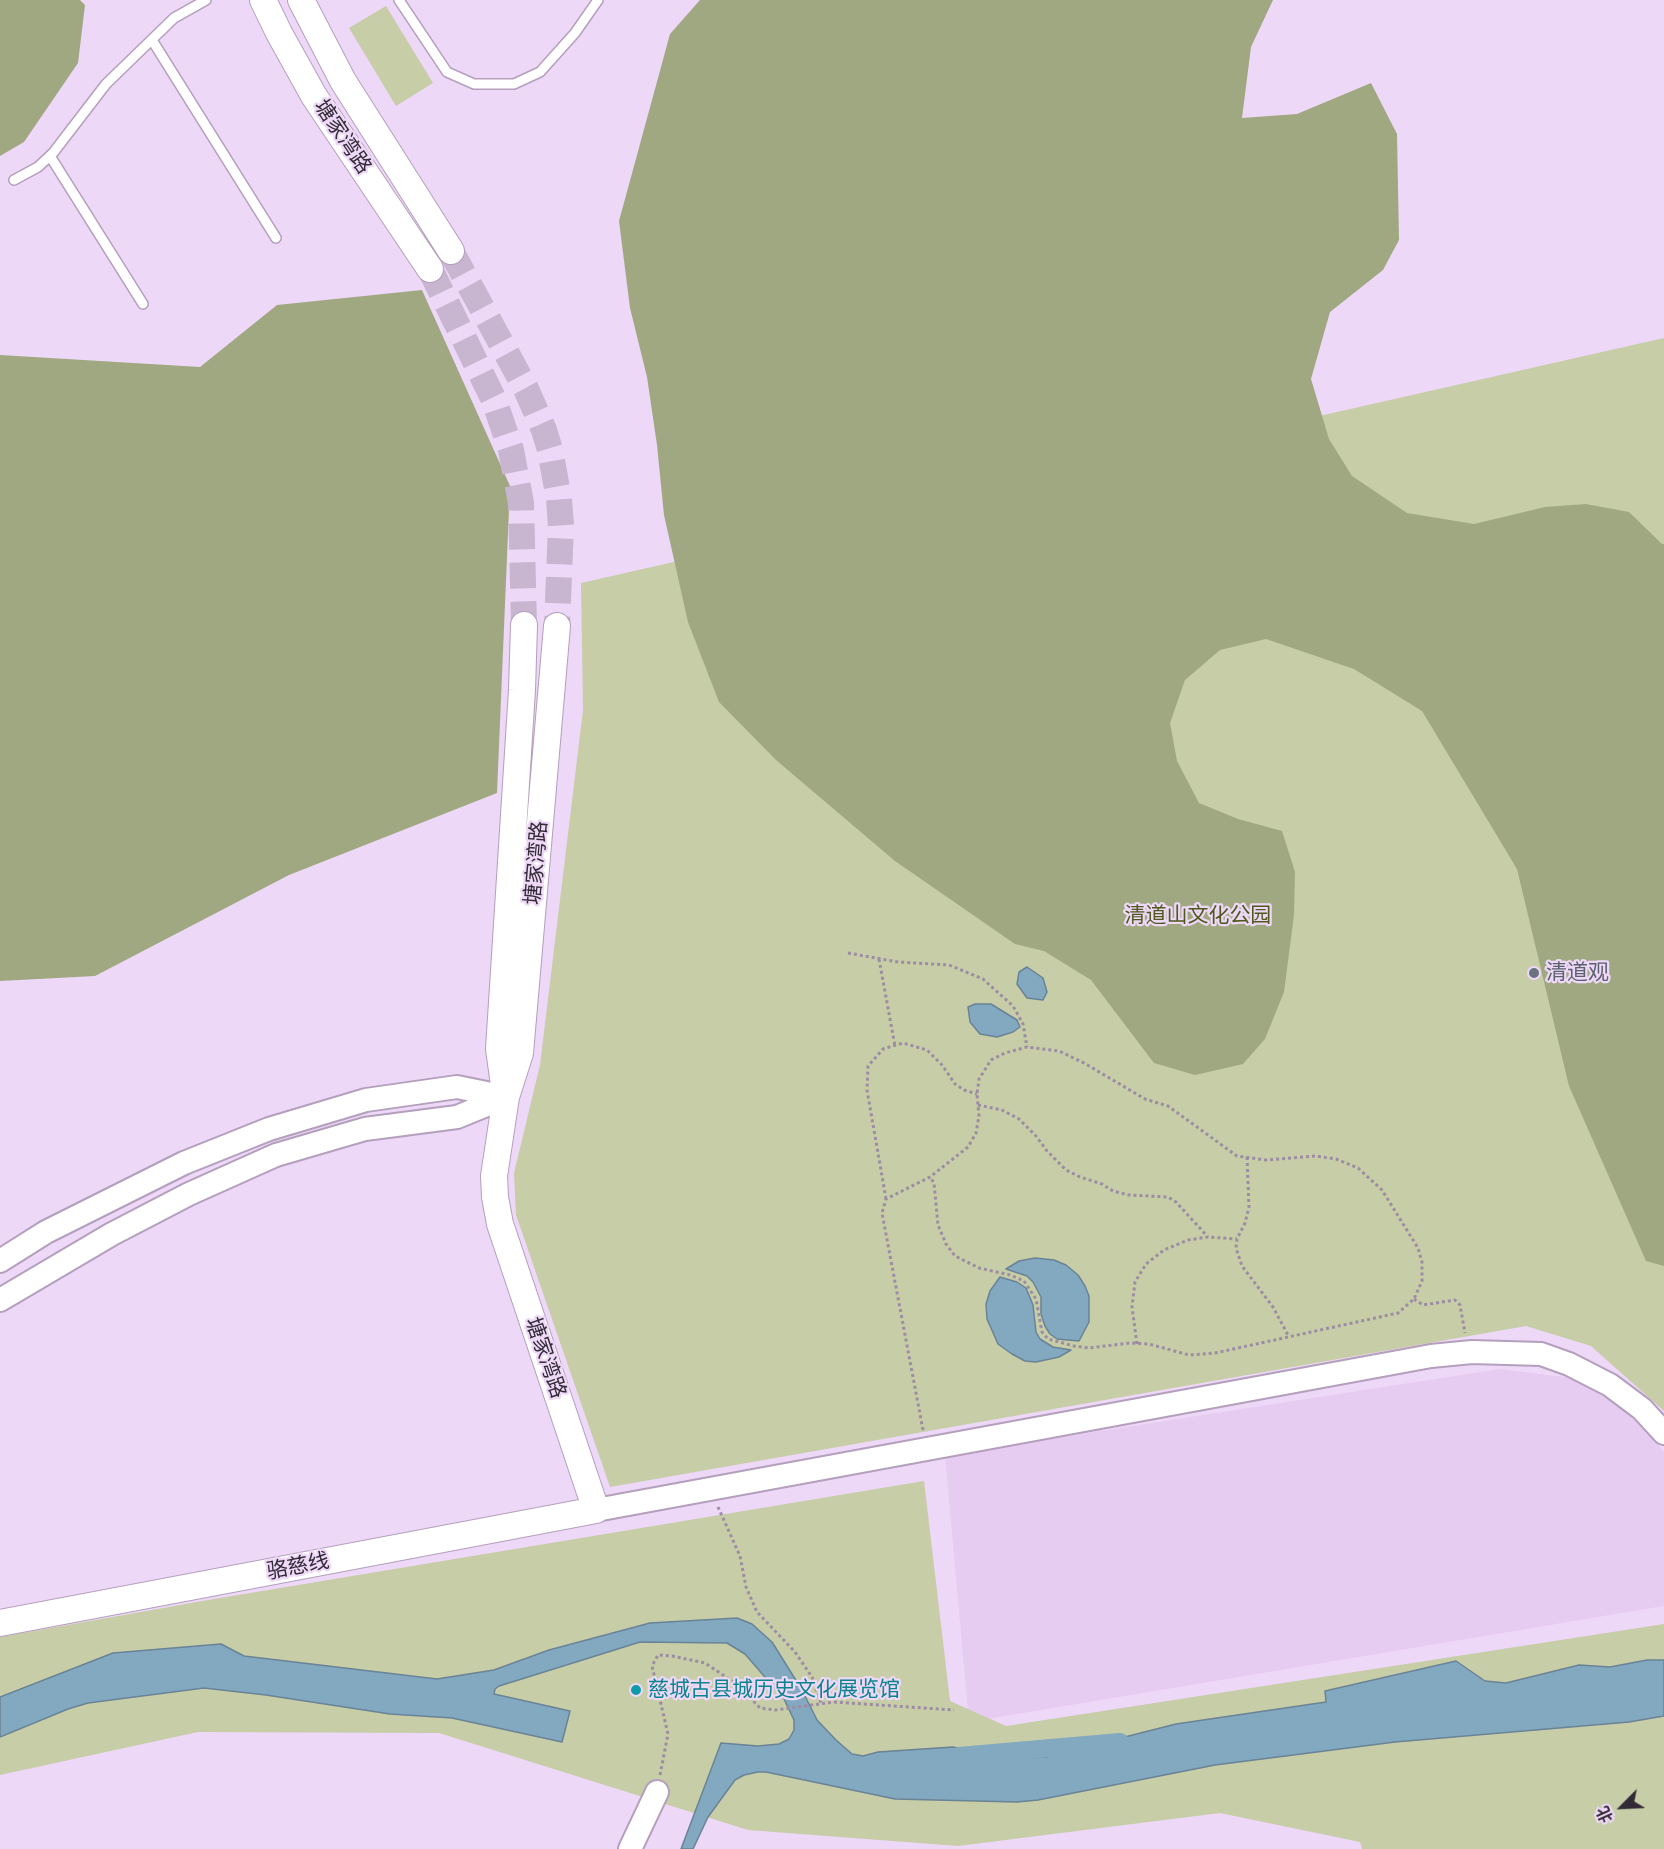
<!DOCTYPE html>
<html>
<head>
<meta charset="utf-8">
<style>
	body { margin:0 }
	#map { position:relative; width:1664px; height:1849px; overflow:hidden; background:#eed8f7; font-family:Helvetica,"Noto Sans SC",sans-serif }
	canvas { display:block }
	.north { position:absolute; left:1592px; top:1777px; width:60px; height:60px; -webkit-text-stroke:4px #eed8f7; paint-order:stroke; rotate:246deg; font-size:16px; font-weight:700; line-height:24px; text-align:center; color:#322a35 }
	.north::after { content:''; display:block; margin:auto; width:21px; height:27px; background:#322a35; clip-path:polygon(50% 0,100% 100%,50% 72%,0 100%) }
</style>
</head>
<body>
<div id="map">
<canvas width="1664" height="1849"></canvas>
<div class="north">北</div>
</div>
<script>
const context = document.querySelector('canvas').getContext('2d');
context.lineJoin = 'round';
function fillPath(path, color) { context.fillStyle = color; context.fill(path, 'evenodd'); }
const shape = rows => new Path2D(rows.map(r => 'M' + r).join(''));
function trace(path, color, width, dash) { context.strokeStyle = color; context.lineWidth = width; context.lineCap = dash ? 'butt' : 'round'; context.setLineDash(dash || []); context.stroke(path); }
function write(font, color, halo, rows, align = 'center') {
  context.font = font + ' Helvetica,"Noto Sans SC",sans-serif'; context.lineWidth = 4.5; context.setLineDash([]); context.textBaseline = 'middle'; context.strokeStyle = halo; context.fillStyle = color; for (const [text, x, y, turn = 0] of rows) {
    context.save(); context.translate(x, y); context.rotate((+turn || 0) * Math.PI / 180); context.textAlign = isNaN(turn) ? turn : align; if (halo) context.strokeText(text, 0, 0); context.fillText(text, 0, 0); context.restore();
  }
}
const built = shape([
	[1500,1369,1572,1378,1633,1415,1664,1452,1664,1606,969,1722,945,1455]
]);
const green = shape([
	[386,6,433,83,396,106,349,28],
	[1664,338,1664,1411,1591,1346,1526,1326,610,1487,516,1215,514,1173,540,1065,583,710,581,583],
	[924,1481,950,1701,1006,1726,1664,1624,1664,1849,1362,1849,1360,1842,1220,1813,958,1846,748,1830,439,1733,198,1732,0,1775,0,1637,208,1600]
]);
const forest = shape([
	[0,0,80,0,85,5,78,63,24,142,0,156],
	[700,0,1273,0,1251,47,1242,118,1297,114,1371,83,1397,134,1399,240,1383,270,1330,312,1311,379,1329,439,1352,476,1407,513,1474,524,1545,507,1586,504,1629,512,1662,544,1664,544,1664,1266,1646,1261,1569,1086,1517,869,1422,711,1354,669,1266,639,1220,650,1185,680,1170,723,1177,761,1199,803,1238,819,1282,831,1295,872,1294,915,1284,992,1265,1039,1243,1064,1195,1075,1154,1063,1091,980,1044,951,1015,944,895,861,776,760,719,702,688,622,664,515,657,445,647,377,630,308,619,221,670,34],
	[422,290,510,486,497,793,289,875,95,976,0,981,0,355,200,367,277,305]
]);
const water = shape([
	[1027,967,1043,978,1047,992,1043,1000,1027,998,1017,984,1019,972,1027,967],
	[975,1004,991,1004,1017,1020,1020,1027,1013,1032,997,1037,980,1034,970,1022,968,1007,975,1004],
	[1035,1258,1054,1260,1066,1265,1078,1275,1085,1286,1089,1296,1089,1322,1079,1341,1057,1339,1050,1334,1045,1326,1041,1314,1041,1297,1033,1282,1027,1276,1006,1269,1019,1261,1035,1258],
	[1000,1277,1017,1282,1026,1288,1033,1305,1036,1332,1040,1339,1053,1347,1071,1350,1059,1357,1036,1362,1025,1361,1012,1354,998,1344,987,1319,986,1304,990,1291,1000,1277],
	[737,1618,752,1624,772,1642,802,1690,817,1720,836,1740,852,1754,863,1756,878,1752,953,1747,1002,1759,1046,1757,1176,1724,1326,1702,1325,1691,1456,1661,1485,1681,1506,1683,1579,1665,1610,1667,1647,1660,1664,1660,1664,1716,1629,1722,1395,1742,1215,1765,1038,1800,1017,1802,895,1799,766,1772,758,1772,744,1775,735,1780,708,1817,693,1849,681,1849,721,1743,758,1746,779,1744,789,1739,794,1730,794,1720,784,1699,745,1654,727,1643,640,1642,528,1677,499,1686,495,1689,494,1694,570,1711,562,1742,452,1718,390,1714,266,1695,204,1688,88,1703,68,1709,0,1737,0,1697,113,1653,221,1644,244,1656,437,1679,494,1670,549,1650,650,1623,737,1618]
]);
const canal = shape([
	[959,1756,1120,1742]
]);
const secondaryTunnel = shape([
	[451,251,526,389,544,430,550,450,559,499,561,526,557,626],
	[430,269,494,400,511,450,521,503,524,625]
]);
const path = shape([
	[848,953,898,962,949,965,983,979,1013,1006,1023,1024,1027,1047],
	[879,959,895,1046],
	[978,1105,1002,1110,1019,1119,1036,1136,1047,1151,1066,1170,1080,1177,1102,1184,1113,1191,1129,1195,1168,1197,1176,1202,1208,1237],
	[1247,1157,1249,1207,1245,1223,1237,1239,1236,1248,1242,1266,1273,1307,1289,1337],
	[886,1199,867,1090,868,1066,883,1049,903,1043,927,1050,942,1065,955,1084,964,1090,977,1094],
	[1414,1299,1423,1305,1455,1300,1460,1305,1465,1333],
	[1137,1344,1132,1307,1135,1282,1146,1264,1164,1250,1188,1240,1208,1237,1237,1239],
	[923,1430,882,1213,886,1199,930,1177,968,1147,976,1133,979,1116,977,1094,979,1079,991,1060,1005,1053,1027,1047,1059,1051,1084,1063,1145,1099,1168,1106,1237,1156,1266,1160,1316,1156,1336,1159,1358,1168,1382,1190,1418,1248,1422,1262,1422,1281,1414,1299,1398,1313,1215,1353,1189,1355,1149,1344,1130,1343,1089,1348,1074,1346,1048,1339,1042,1332,1036,1299,1024,1281,1010,1275,979,1268,955,1256,946,1244,938,1225,934,1183,930,1177],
	[718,1507,740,1556,746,1587,757,1612,795,1652,812,1677,821,1703],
	[660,1775,668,1734,652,1666,658,1655,672,1656,705,1663,738,1685,760,1708,775,1710,834,1702,954,1710]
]);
const service = shape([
	[399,0,447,72,474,84,514,84,540,72,575,33,598,0],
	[152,40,276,238],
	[50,156,143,304],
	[14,180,38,167,53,153,106,84,174,18,206,0]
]);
const tertiary = shape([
	[0,1261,46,1232,184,1163,269,1129,366,1100,457,1087,506,1097],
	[0,1300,112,1234,189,1194,276,1155,365,1129,457,1117,506,1097],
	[596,1510,1431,1356,1472,1352,1541,1354,1569,1364,1610,1385,1642,1409,1664,1433],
	[630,1849,657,1792]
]);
const secondary = shape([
	[263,0,279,33,314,96,430,269],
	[301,0,343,81,451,251],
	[505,1092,499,1049,522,690,524,625],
	[0,1623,596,1510,500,1224,495,1197,494,1176,506,1097,520,1053,557,626]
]);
const markers = [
	[1534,973,6,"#6b7280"],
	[636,1690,6,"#0f9aa8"]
];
const streetNames = [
	["塘家湾路",342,137,56],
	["塘家湾路",537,863,-85],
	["塘家湾路",545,1358,71],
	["骆慈线",298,1567,-11]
];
const parkNames = [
	["清道山文化公园",1198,916]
];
const worshipNames = [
	["清道观",1546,973]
];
const cultureNames = [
	["慈城古县城历史文化展览馆",648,1690]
];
fillPath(built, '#e6ccf1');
fillPath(green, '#c6cda7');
fillPath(forest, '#a0a881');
fillPath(water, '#82a9c0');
trace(water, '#6a8396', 1.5);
trace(canal, '#82a9c0', 18);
trace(secondaryTunnel, '#c8b5d0', 26, [26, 13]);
trace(service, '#b49fbd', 12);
trace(tertiary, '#b49fbd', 26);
trace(secondary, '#b49fbd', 28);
trace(path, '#9d8da3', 3, [3, 3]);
trace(service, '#fff', 9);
trace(tertiary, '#fff', 22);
trace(secondary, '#fff', 26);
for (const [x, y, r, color] of markers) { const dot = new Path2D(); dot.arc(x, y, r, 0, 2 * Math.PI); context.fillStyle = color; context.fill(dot); trace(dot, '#eed8f7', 2); }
write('21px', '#322a35', '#eed8f7', streetNames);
write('21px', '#50591d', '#eed8f7', parkNames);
write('21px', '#5b616d', '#eed8f7', worshipNames, 'left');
write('21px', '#0d838f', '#eed8f7', cultureNames, 'left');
</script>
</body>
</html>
